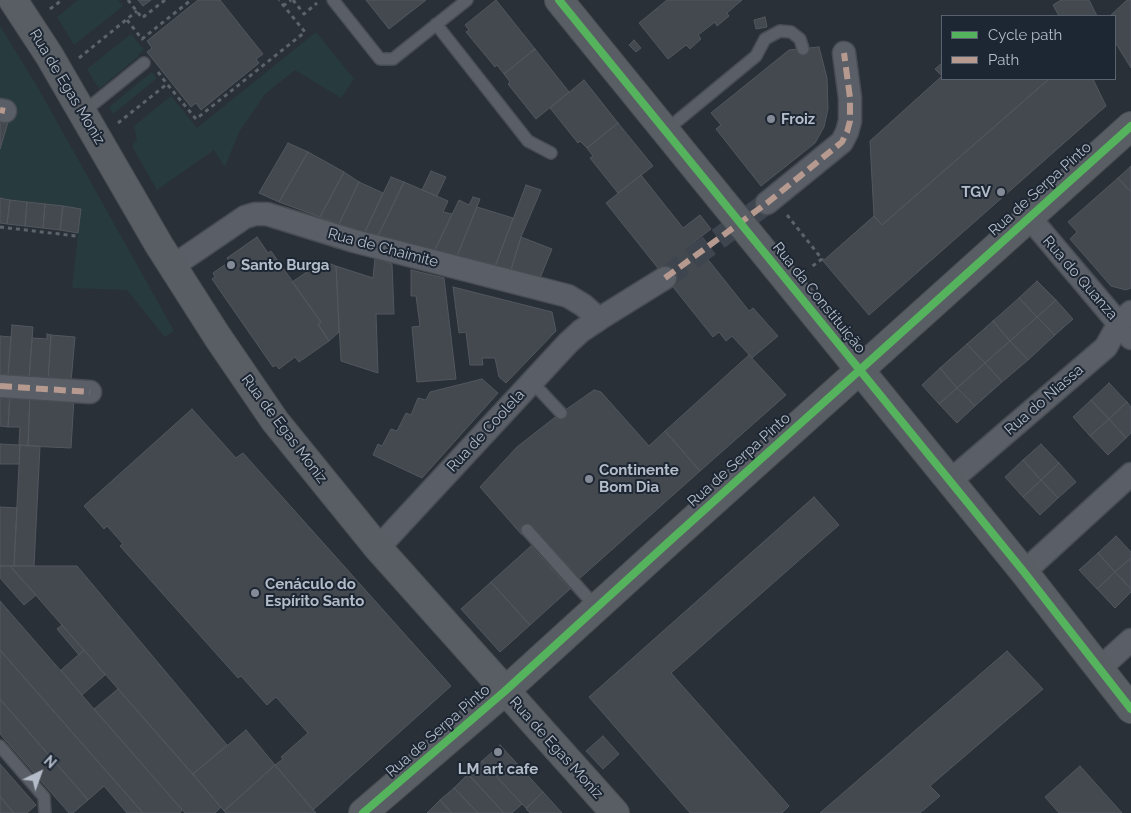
<!DOCTYPE html>
<html>
<head>
<meta charset="utf-8">
<style>
	body { margin:0 }
	#map { position:relative; width:1131px; height:813px; overflow:hidden; background:#2a3038; font-family:Raleway,sans-serif }
	canvas { display:block }
	.legend { position:absolute; left:941px; top:15px; width:175px; height:65px; box-sizing:border-box; background:#1d2633; border:1px solid #59626f; margin:0; padding:6px 9px; list-style:none; font-size:15px; color:#b4bcc9 }
	.legend li { display:flex; align-items:center; gap:10px; height:25px }
	.legend b { width:25px; border:1px solid #59626f }
	.north { position:absolute; left:15px; top:748px; width:50px; height:50px; -webkit-text-stroke:4px #1d2633; paint-order:stroke; rotate:42deg; font-size:14px; font-weight:700; line-height:20px; text-align:center; color:#b4bcc9 }
	.north::after { content:''; display:block; margin:auto; width:18px; height:22px; background:#b4bcc9; clip-path:polygon(50% 0,100% 100%,50% 72%,0 100%) }
</style>
</head>
<body>
<div id="map">
<canvas width="1131" height="813"></canvas>
<ul class="legend">
<li><b style="height:6px;background:#56b35d"></b>Cycle path</li>
<li><b style="height:6px;background:#b69a8f"></b>Path</li>
</ul>
<div class="north">N</div>
</div>
<script>
const context = document.querySelector('canvas').getContext('2d');
context.lineJoin = 'round';
function fillPath(path, color) { context.fillStyle = color; context.fill(path, 'evenodd'); }
const shape = rows => new Path2D(rows.map(r => 'M' + r).join(''));
function trace(path, color, width, dash) { context.strokeStyle = color; context.lineWidth = width; context.lineCap = dash ? 'butt' : 'round'; context.setLineDash(dash || []); context.stroke(path); }
function write(font, color, halo, rows, align = 'center') {
  context.font = font + ' Raleway,sans-serif'; context.lineWidth = 4; context.setLineDash([]); context.textBaseline = 'middle'; context.strokeStyle = halo; context.fillStyle = color; for (const [text, x, y, turn = 0] of rows) {
    context.save(); context.translate(x, y); context.rotate((+turn || 0) * Math.PI / 180); context.textAlign = isNaN(turn) ? turn : align; if (halo) context.strokeText(text, 0, 0); context.fillText(text, 0, 0); context.restore();
  }
}
const green = shape([
	[78,0,118,0,123,6,74,45,57,17],
	[0,26,37,86,174,331,165,337,127,290,72,288,81,209,0,198,0,149,9,119,15,106,0,100],
	[316,32,354,79,341,98,295,70,265,94,239,132,225,167,214,150,157,190,132,146,137,140,134,126,171,96,197,128],
	[131,34,144,50,138,55,139,56,99,89,87,69],
	[152,72,157,78,113,114,109,107]
]);
const building = shape([
	[138,0,151,0,143,6,138,0],
	[198,0,220,0,263,54,256,59,259,63,201,110,196,103,191,107,147,52,152,48,147,41,198,0],
	[366,0,426,0,389,29,366,0],
	[496,0,535,49,504,74,497,65,495,67,466,32,469,30,465,25,496,0],
	[667,0,742,0,727,13,729,16,717,26,715,22,698,35,701,39,690,49,686,45,668,59,639,23,667,0],
	[1061,0,1089,0,1097,16,1059,16,1053,5,1061,0],
	[1127,0,1131,0,1131,68,1115,42,1115,16,1110,16,1127,0],
	[765,17,767,27,756,29,754,20,765,17],
	[634,40,641,48,636,52,629,45,634,40],
	[819,47,827,78,828,109,824,127,815,143,761,186,716,129,721,125,711,113,789,50,819,47],
	[535,49,569,92,536,119,508,84,510,82,504,74,535,49],
	[942,63,942,79,1049,79,882,225,874,216,870,141,942,76,935,69,942,63],
	[1049,79,1093,79,1106,106,869,315,823,261,874,216,882,225,1049,79],
	[584,80,618,123,587,148,580,141,578,143,550,108,584,80],
	[0,115,9,119,0,149,0,115],
	[618,123,653,166,618,193,590,158,593,156,587,148,618,123],
	[288,143,308,152,279,202,259,193,288,143],
	[308,152,344,172,320,217,279,202,308,152],
	[1131,166,1131,192,1118,178,1131,166],
	[431,171,446,177,437,196,422,190,431,171],
	[344,172,359,182,339,224,320,217,344,172],
	[641,175,683,228,700,215,711,229,694,242,749,311,753,308,778,336,752,358,732,336,726,341,719,332,713,337,606,203,641,175],
	[391,177,404,182,377,238,364,234,391,177],
	[1118,178,1131,192,1131,288,1126,290,1111,286,1070,239,1077,232,1068,222,1118,178],
	[359,182,383,193,364,234,339,224,359,182],
	[404,182,448,201,443,212,452,214,433,254,377,238,404,182],
	[526,185,541,190,521,237,509,276,493,272,526,185],
	[473,197,480,199,455,261,433,254,459,200,469,205,473,197],
	[0,198,10,200,7,224,0,223,0,198],
	[10,200,27,202,25,226,7,224,10,200],
	[27,202,45,204,43,228,25,226,27,202],
	[45,204,63,206,60,230,43,228,45,204],
	[63,206,81,209,78,233,60,230,63,206],
	[477,207,513,218,493,272,455,261,477,207],
	[257,237,268,253,271,251,321,322,318,324,329,341,299,362,295,357,279,369,276,365,273,367,212,279,215,277,213,273,229,262,227,258,257,237],
	[521,237,552,249,538,283,509,276,521,237],
	[375,258,392,264,394,314,376,314,378,373,341,361,336,266,373,278,375,258],
	[323,261,336,266,339,332,329,341,318,324,321,322,292,282,323,261],
	[411,270,444,278,456,379,417,382,412,327,420,326,416,296,411,296,411,270],
	[1037,281,1056,300,1037,317,1019,298,1037,281],
	[453,287,552,312,556,331,506,383,499,377,495,358,482,358,483,365,470,365,466,332,459,333,453,287],
	[1019,298,1037,317,1010,341,993,321,1019,298],
	[1056,300,1073,319,1055,335,1037,317,1056,300],
	[1037,317,1055,335,1028,360,1010,341,1037,317],
	[993,321,1010,341,985,363,967,344,993,321],
	[12,325,33,327,29,379,8,377,12,325],
	[47,334,51,335,48,380,29,379,32,338,47,339,47,334],
	[51,335,75,337,71,382,48,380,51,335],
	[0,336,11,337,8,377,0,376,0,336],
	[1010,341,1028,360,1002,382,985,363,1010,341],
	[967,344,985,363,957,388,940,368,967,344],
	[749,355,786,395,700,471,665,431,749,355],
	[985,363,1002,382,975,406,957,388,985,363],
	[940,368,957,388,939,404,922,385,940,368],
	[482,379,498,393,422,478,373,455,378,444,382,446,391,429,397,431,406,413,411,415,418,398,426,400,430,392,482,379],
	[1109,383,1127,402,1109,419,1091,400,1109,383],
	[957,388,975,406,957,423,939,404,957,388],
	[594,390,601,392,649,446,665,431,700,471,579,579,531,526,522,535,480,487,517,447,554,418,594,390],
	[0,394,10,394,8,427,0,426,0,394],
	[10,394,30,395,28,446,19,445,20,427,8,427,10,394],
	[30,395,74,398,71,448,28,446,30,395],
	[1091,400,1109,419,1090,436,1073,417,1091,400],
	[1127,402,1131,407,1131,433,1126,438,1109,419,1127,402],
	[192,409,236,458,243,453,451,686,313,810,275,765,283,759,281,757,308,733,276,697,267,705,241,676,238,678,120,546,123,544,107,526,104,529,84,506,192,409],
	[1109,419,1126,438,1108,455,1090,436,1109,419],
	[0,444,20,445,19,464,0,464,0,444],
	[1041,444,1059,463,1041,480,1023,460,1041,444],
	[20,445,40,446,34,566,14,566,20,445],
	[1023,460,1041,480,1023,497,1005,477,1023,460],
	[1059,463,1076,482,1058,498,1041,480,1059,463],
	[1041,480,1058,498,1040,515,1023,497,1041,480],
	[814,497,839,525,671,673,789,806,782,813,690,813,589,697,814,497],
	[0,507,17,508,14,566,0,566,0,507],
	[1116,536,1131,552,1131,558,1115,572,1098,553,1116,536],
	[531,546,570,589,530,625,491,582,531,546],
	[1098,553,1115,572,1097,589,1079,570,1098,553],
	[1131,558,1131,589,1115,572,1131,558],
	[0,566,10,566,36,595,24,605,0,578,0,566],
	[10,566,77,566,227,745,193,774,10,566],
	[1115,572,1131,589,1131,592,1115,608,1097,589,1115,572],
	[491,582,530,625,500,652,461,609,491,582],
	[0,601,182,810,180,813,143,813,0,650,0,601],
	[62,625,84,650,79,655,57,629,62,625],
	[0,650,143,813,127,813,104,786,88,800,0,699,0,650],
	[84,650,105,675,82,695,61,670,84,650],
	[1007,651,1043,689,930,786,940,796,920,813,820,813,1007,651],
	[118,689,221,807,215,813,185,813,94,709,118,689],
	[0,699,88,800,73,813,69,813,0,734,0,699],
	[246,730,275,765,224,811,193,774,246,730],
	[603,736,619,754,603,769,586,751,603,736],
	[500,745,543,792,526,808,482,761,500,745],
	[482,761,522,804,512,813,504,813,468,774,482,761],
	[0,764,36,805,27,813,14,813,0,796,0,764],
	[275,765,316,813,226,813,224,811,275,765],
	[1080,766,1122,813,1059,813,1045,797,1080,766],
	[468,774,504,813,478,813,454,788,468,774],
	[454,788,478,813,452,813,440,800,454,788],
	[543,792,562,813,530,813,526,809,543,792],
	[0,797,14,813,0,813,0,797],
	[440,800,452,813,427,813,440,800]
]);
const streetTunnel = shape([
	[665,278,767,203]
]);
const path = shape([
	[128,0,142,18,165,0],
	[293,0,304,14,317,3],
	[283,6,291,0],
	[50,9,62,0],
	[127,20,142,39,191,0],
	[79,58,137,11],
	[158,72,167,84],
	[118,123,167,84,196,119,305,32,279,0],
	[787,215,822,259,810,268],
	[0,227,76,236]
]);
const lane = shape([
	[333,0,380,59,393,59,467,0],
	[436,24,528,141,551,153],
	[82,113,144,63],
	[665,131,756,56,765,39,780,31,791,32,800,39,803,49],
	[532,382,561,413],
	[527,530,596,607],
	[0,746,44,797,45,813]
]);
const street = shape([
	[0,110,5,111],
	[767,203,842,142,847,132,850,121,850,98,844,53],
	[1029,217,1131,338],
	[173,266,245,217,255,214,267,214,354,241,568,296,583,305,599,319],
	[0,386,90,392],
	[950,481,1106,347,1119,323,1131,312],
	[378,548,568,343,581,331,599,319,665,278],
	[1024,572,1131,474],
	[1099,669,1131,640]
]);
const secondary = shape([
	[13,0,49,55,159,245,217,336,275,421,378,548,615,813],
	[559,0,1024,572,1131,709],
	[363,813,505,691,673,538,1131,126]
]);
const quiet = shape([
	[0,110,5,111],
	[665,278,767,203,842,142,847,132,850,121,850,98,844,53],
	[0,386,90,392]
]);
const cycleway = shape([
	[559,0,1024,572,1131,709],
	[363,813,505,691,673,538,1131,126]
]);
const markers = [
	[771,119,5,"#848b96"],
	[1001,192,5,"#848b96"],
	[231,265,5,"#848b96"],
	[589,479,5,"#848b96"],
	[255,593,5,"#848b96"],
	[498,752,5,"#848b96"]
];
const streetNames = [
	["Rua de Egas Moniz",67,87,59],
	["Rua de Serpa Pinto",1040,189,-42],
	["Rua de Chaimite",383,248,15],
	["Rua do Quanza",1080,278,49],
	["Rua da Constituição",819,298,51],
	["Rua do Niassa",1044,400,-41],
	["Rua de Egas Moniz",284,429,53],
	["Rua de Coolela",486,431,-47],
	["Rua de Serpa Pinto",739,460,-42],
	["Rua de Serpa Pinto",438,731,-41],
	["Rua de Egas Moniz",556,748,48]
];
const poiNames = [
	["Froiz",781,119],
	["TGV",991,192,"right"],
	["Santo Burga",241,265],
	["Continente",599,470],
	["Bom Dia",599,487],
	["Cenáculo do",265,584],
	["Espírito Santo",265,601],
	["LM art cafe",498,769,"center"]
];
fillPath(green, '#273a3e');
fillPath(building, '#444950');
trace(building, '#52575f', 1);
trace(streetTunnel, '#3f454e', 22, [22, 11]);
trace(lane, '#484c53', 14);
trace(street, '#484c53', 25);
trace(secondary, '#484c53', 30);
trace(path, '#5d636a', 3, [4, 4]);
trace(lane, '#5a5e66', 11);
trace(street, '#5a5e66', 22);
trace(secondary, '#595d64', 28);
trace(quiet, '#b69a8f', 6, [12, 6]);
trace(cycleway, '#56b35d', 8);
for (const [x, y, r, color] of markers) { const dot = new Path2D(); dot.arc(x, y, r, 0, 2 * Math.PI); context.fillStyle = color; context.fill(dot); trace(dot, '#1d2633', 2); }
write('15px', '#b4bcc9', '#1d2633', streetNames);
write('bold 15px', '#b4bcc9', '#1d2633', poiNames, 'left');
</script>
</body>
</html>
